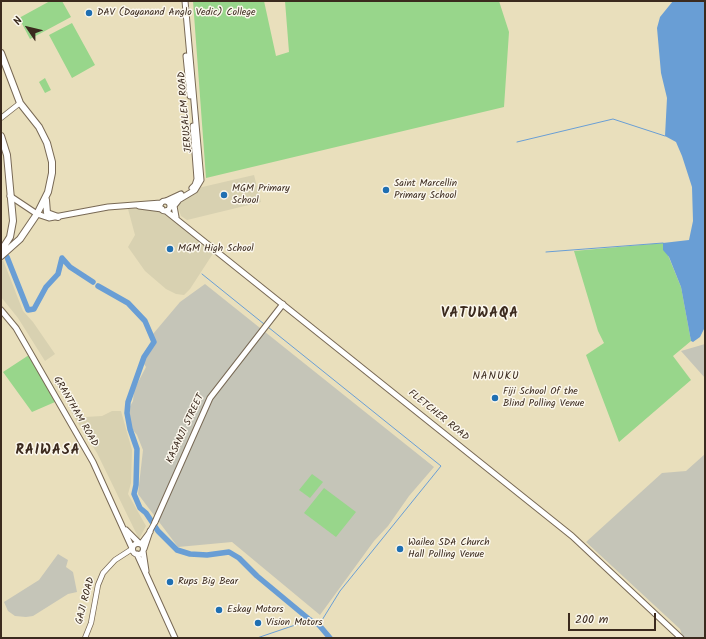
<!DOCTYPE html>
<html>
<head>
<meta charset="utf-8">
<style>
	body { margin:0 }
	#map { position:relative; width:706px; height:639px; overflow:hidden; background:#e9dfbc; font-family:Kalam,sans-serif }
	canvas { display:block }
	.frame { position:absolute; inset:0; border:2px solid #3b2a1e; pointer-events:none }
	.north { position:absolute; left:8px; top:8px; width:40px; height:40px; -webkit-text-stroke:3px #fbf7ec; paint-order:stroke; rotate:305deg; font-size:11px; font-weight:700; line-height:16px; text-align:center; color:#3b2a1e }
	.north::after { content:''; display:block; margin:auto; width:14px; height:18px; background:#3b2a1e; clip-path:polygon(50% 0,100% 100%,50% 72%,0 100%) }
	.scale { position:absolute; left:568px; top:613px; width:88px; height:18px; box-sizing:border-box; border:2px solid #3b2a1e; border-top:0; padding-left:5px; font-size:12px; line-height:14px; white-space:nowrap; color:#3b2a1e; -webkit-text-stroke:3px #fbf7ec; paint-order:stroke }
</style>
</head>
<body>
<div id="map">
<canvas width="706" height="639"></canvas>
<div class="frame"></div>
<div class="north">N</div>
<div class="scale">200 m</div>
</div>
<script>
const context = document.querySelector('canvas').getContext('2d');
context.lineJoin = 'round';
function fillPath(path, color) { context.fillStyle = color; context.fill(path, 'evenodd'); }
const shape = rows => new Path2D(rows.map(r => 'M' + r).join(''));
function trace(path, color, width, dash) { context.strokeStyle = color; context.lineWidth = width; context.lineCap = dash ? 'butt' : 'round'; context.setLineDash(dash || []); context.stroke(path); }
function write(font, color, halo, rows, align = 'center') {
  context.font = font + ' Kalam,sans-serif'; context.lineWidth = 3; context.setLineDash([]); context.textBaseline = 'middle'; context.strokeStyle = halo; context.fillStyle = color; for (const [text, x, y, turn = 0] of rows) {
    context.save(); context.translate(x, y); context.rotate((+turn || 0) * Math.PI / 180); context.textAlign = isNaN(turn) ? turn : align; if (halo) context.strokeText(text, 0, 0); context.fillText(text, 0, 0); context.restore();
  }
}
const built = shape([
	[254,175,261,202,187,220,181,216,178,207,180,202,198,188],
	[140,208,158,210,173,217,214,252,190,289,184,295,176,294,166,289,145,271,128,247,135,235,128,209],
	[3,260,23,311,33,322,55,354,45,361,18,318,1,297,1,262],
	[75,408,85,417,102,416,112,411,121,411,132,450,131,483,128,494,146,526,139,539,97,453,70,410]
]);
const industrial = shape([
	[205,284,434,467,409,496,388,526,374,541,320,615,232,542,178,547,138,494,143,450,137,435,129,425,128,410,133,401,134,390,146,367,144,364,146,356,151,348,153,334,180,302],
	[705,344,705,378,681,351],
	[705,454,705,638,683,638,680,629,586,542,662,473,686,471],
	[58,554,68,560,66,567,73,572,77,592,68,594,33,616,26,617,15,616,8,611,4,602,39,580]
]);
const green = shape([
	[50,1,62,1,71,17,30,39,19,18],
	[193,1,264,1,276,56,289,52,285,1,499,1,509,32,504,107,206,178],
	[72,23,95,65,72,78,49,35],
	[45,78,51,90,45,93,39,82],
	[663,243,681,287,691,341,673,356,691,380,619,442,586,355,604,343,598,331,574,251],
	[29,355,55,402,32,412,3,372],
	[312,474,323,482,310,498,299,490],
	[324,488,356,512,336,537,304,513]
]);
const water = shape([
	[673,1,705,1,705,327,700,337,693,342,691,341,681,287,669,257,663,250,663,243,689,240,693,221,692,187,682,156,676,142,665,136,667,98,661,73,657,28,660,17]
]);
const stream = shape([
	[517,142,613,119,665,136],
	[546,252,663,243],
	[202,274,264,324],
	[268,327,441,466,340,591,319,625],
	[257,638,310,620]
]);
const river = shape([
	[7,257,28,310,34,309,46,287,58,274,62,258,70,267,93,282],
	[98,286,128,303,145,321,154,342,144,357,128,402,127,413,130,429,137,449,136,485,134,494,140,508,146,513,158,531,177,550,190,554,207,555,229,552,239,558,257,576,310,620,319,625,330,638]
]);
const secondary = shape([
	[1,118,20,103],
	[150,531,155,522],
	[85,638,91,623,98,585,103,573,115,560,132,549]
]);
const primary = shape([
	[186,56,190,96],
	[192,188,195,185,197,179,193,126],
	[10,196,37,214,49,218,108,207,161,203],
	[166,201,181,194],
	'160 206a5 5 0 1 1 10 0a5 5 0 1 1-10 0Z',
	[170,205,195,190,201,180,185,1],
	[139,206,162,209],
	[166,211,572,536,681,638],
	[176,217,174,206,178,201],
	[1,310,16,328,93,462,132,548],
	[155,522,210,398,283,304],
	[126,530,139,543],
	'132.5 549a5.5 5.5 0 1 1 11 0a5.5 5.5 0 1 1-11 0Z',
	[141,544,150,532],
	[144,549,150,531],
	[143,551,146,571],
	[137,554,175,638]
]);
const highway = shape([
	[1,53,20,103,39,127,47,143,52,162,52,173,48,192,37,214,20,239,1,256],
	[1,136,7,155,13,221,10,237,1,251],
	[46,200,47,213,58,217]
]);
const markers = [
	[89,13,4,"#1f6fb2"],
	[386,190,4,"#1f6fb2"],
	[224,195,4,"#1f6fb2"],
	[170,249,4,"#1f6fb2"],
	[495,398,4,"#1f6fb2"],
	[400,549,4,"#1f6fb2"],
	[170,582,4,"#1f6fb2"],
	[219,610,4,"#1f6fb2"],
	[258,623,4,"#1f6fb2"]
];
const poiNames = [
	["DAV (Dayanand Anglo Vedic) College",97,13],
	["Saint Marcellin",394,184],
	["Primary School",394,196],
	["MGM Primary",232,189],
	["School",232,201],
	["MGM High School",178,249],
	["Fiji School Of the",503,392],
	["Blind Polling Venue",503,404],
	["Wailea SDA Church",408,543],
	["Hall Polling Venue",408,555],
	["Rups Big Bear",178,582],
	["Eskay Motors",227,610],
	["Vision Motors",266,623]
];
const streetNames = [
	["JERUSALEM ROAD",186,112,-95],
	["GRANTHAM ROAD",75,412,60],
	["FLETCHER ROAD",438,416,39],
	["KASANJI STREET",186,429,-65],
	["GAJI ROAD",86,601,-75]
];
const neighbourhoodNames = [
	["NANUKU",496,377]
];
const districtNames = [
	["VATUWAQA",480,315],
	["RAIWASA",48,452]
];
fillPath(built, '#d8d1b1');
fillPath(industrial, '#c5c5b8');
fillPath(green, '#98d68b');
fillPath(water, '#699ed5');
trace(stream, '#699ed5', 1);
trace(river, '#699ed5', 5.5);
trace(secondary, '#786955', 6);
trace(primary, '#786955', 7);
trace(highway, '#786955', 8);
trace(secondary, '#fff', 4.5);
trace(primary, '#fff', 5);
trace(highway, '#fff', 6);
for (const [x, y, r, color] of markers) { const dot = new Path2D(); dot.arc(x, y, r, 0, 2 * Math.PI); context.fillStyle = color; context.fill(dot); trace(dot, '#fbf7ec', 1.5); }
write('10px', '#3b2a1e', '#fbf7ec', poiNames, 'left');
write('10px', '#3b2a1e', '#fbf7ec', streetNames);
context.letterSpacing = '1px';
write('11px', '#3b2a1e', '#fbf7ec', neighbourhoodNames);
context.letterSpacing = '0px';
context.letterSpacing = '1px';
write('bold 14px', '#3b2a1e', '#fbf7ec', districtNames);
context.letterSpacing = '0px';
</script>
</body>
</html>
